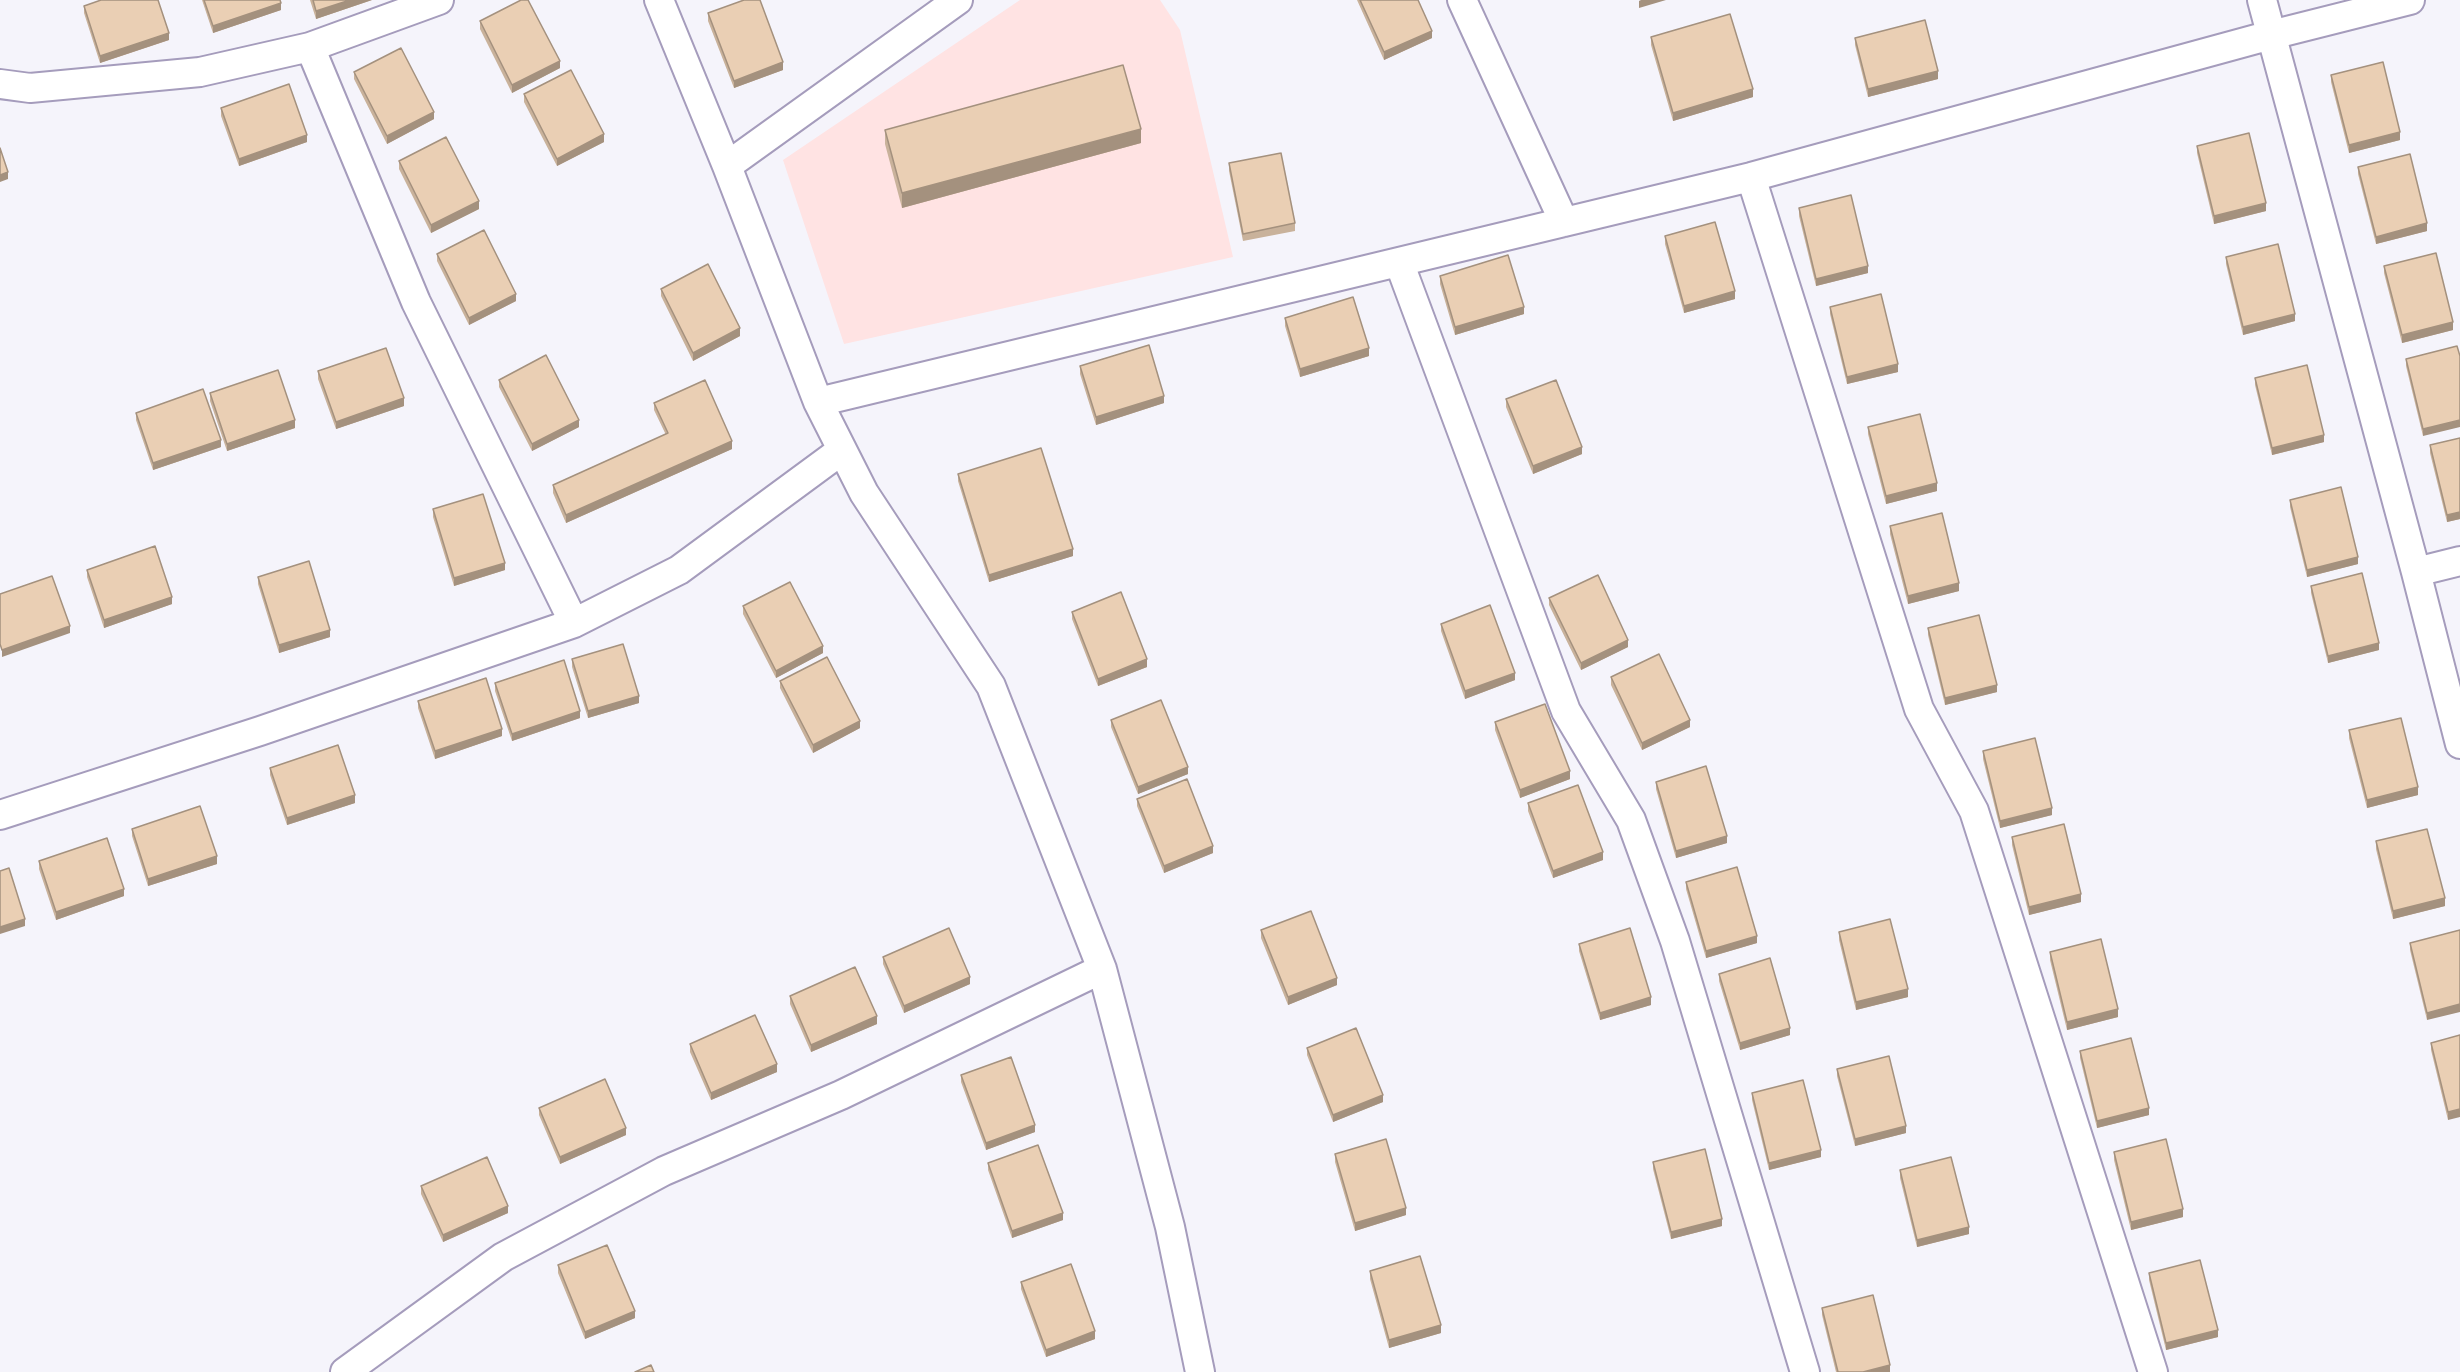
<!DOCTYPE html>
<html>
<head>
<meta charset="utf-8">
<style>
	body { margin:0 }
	canvas { display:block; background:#f5f4fb }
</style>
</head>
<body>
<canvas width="2460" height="1372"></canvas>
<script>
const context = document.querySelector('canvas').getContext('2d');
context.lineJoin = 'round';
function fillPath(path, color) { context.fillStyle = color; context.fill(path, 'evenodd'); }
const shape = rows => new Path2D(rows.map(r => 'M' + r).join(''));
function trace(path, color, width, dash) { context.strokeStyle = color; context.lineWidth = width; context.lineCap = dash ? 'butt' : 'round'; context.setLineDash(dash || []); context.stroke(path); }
const education = shape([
	[1020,0,1160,0,1180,30,1233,257,844,344,783,160]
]);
const minor = shape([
	[659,0,727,166,818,402,864,493,991,686,1102,969,1170,1227,1200,1372],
	[1462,0,1564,222],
	[2262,0,2416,572,2460,744],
	[310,47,416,302,574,623],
	[0,84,30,88,200,72,310,47,439,0],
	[727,166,958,0],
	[1751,177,1919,709,1974,811,2153,1372],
	[1399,262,1566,711,1631,820,1675,941,1805,1372],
	[818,402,1751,177,2271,35,2410,0],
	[2416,572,2460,561],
	[0,815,260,731,574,623,679,570,842,450],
	[345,1372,503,1257,664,1171,841,1095,1102,969]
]);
const wall = shape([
	[202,0,280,0,281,10,213,33],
	[310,0,372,0,316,19],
	[1357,0,1418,0,1432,38,1384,60],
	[84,6,169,40,100,63,84,13],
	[708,13,783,70,734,88,708,21],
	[480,21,560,68,512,93,480,29],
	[1651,37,1753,97,1673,121,1651,45],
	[1855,38,1938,79,1868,97,1855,45],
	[354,72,434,119,387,144,354,79],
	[2331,75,2400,140,2349,153,2331,82],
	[524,94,604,142,557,166,524,102],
	[221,108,307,142,239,166,221,116],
	[885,130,1141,143,902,208,885,144],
	[2197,146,2266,211,2214,224,2197,153],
	[399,161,479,209,431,233,399,169],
	[1229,163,1295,223,1295,231,1243,241,1229,171],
	[2358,167,2427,231,2376,244,2358,174],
	[1799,208,1868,273,1816,286,1799,216],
	[1665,236,1735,299,1684,313,1665,244],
	[437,254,516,301,469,325,437,261],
	[2226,257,2295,321,2243,335,2226,264],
	[2384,266,2453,330,2402,343,2384,273],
	[1440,276,1524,314,1455,335,1440,284],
	[661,289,740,336,693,361,661,296],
	[1830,307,1898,372,1847,384,1830,314],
	[1285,318,1369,356,1300,377,1285,326],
	[2457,346,2423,436,2406,366,2406,359],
	[1080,366,1164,403,1096,425,1080,374],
	[318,371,404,406,336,429,318,379],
	[2255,378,2324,442,2272,455,2255,385],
	[499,380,579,427,532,451,499,387],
	[210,393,295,428,227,451,210,401],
	[1506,399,1582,454,1533,474,1506,407],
	[654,403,732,449,566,523,553,493,553,485,666,435,654,410],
	[136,413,221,447,153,470,136,420],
	[1868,427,1937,491,1886,504,1868,434],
	[2460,438,2460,519,2447,522,2430,453,2430,445],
	[958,474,1073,556,989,582,958,481],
	[2290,500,2358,564,2307,577,2290,507],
	[433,509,505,570,454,586,433,517],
	[1890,526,1959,591,1908,604,1890,534],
	[87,570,172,604,104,628,87,577],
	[258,577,330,637,279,653,258,584],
	[2311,586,2379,650,2328,663,2311,593],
	[1549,598,1628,647,1581,670,1549,605],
	[743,606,823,653,776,678,743,614],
	[1072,612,1147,667,1098,686,1072,619],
	[1441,624,1515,680,1465,699,1441,631],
	[1928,628,1997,692,1945,705,1928,635],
	[572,659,639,703,588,718,572,667],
	[1611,677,1690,727,1642,750,1611,685],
	[780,681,860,728,813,753,780,688],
	[495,683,580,718,512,741,495,691],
	[418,701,502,736,435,759,418,708],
	[1111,720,1188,774,1138,794,1111,727],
	[1495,722,1570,779,1520,798,1495,730],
	[2349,730,2418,795,2367,808,2349,738],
	[1983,751,2052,815,2000,828,1983,759],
	[270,768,355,803,287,825,270,775],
	[1656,782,1727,843,1676,858,1656,789],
	[1137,799,1213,853,1164,873,1137,806],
	[1528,803,1603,860,1553,878,1528,811],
	[132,829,217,864,148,886,132,836],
	[2012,837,2081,902,2029,915,2012,845],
	[2376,841,2445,906,2393,919,2376,849],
	[39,861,124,896,56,920,39,869],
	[1686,882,1757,943,1706,958,1686,889],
	[1261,930,1337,985,1288,1005,1261,938],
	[2460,930,2427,1020,2410,950,2410,943],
	[1839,932,1908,997,1856,1010,1839,940],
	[1579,944,1651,1005,1600,1020,1579,951],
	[2050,952,2118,1017,2067,1030,2050,960],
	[883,957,970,984,904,1013,883,964],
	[1719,974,1790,1035,1740,1050,1719,981],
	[790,996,877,1024,811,1052,790,1004],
	[2460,1035,2448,1120,2431,1050,2431,1043],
	[690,1044,777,1072,711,1100,690,1052],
	[1307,1048,1383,1102,1333,1122,1307,1055],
	[2080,1051,2149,1115,2097,1128,2080,1058],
	[1837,1069,1906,1133,1855,1146,1837,1076],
	[961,1075,1035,1132,986,1150,961,1082],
	[1752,1093,1821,1157,1769,1170,1752,1100],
	[539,1108,626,1135,560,1164,539,1115],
	[2114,1152,2183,1217,2131,1230,2114,1160],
	[1335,1154,1406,1215,1355,1231,1335,1162],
	[1653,1162,1722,1226,1671,1239,1653,1169],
	[988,1163,1063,1220,1012,1238,988,1170],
	[1900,1170,1969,1234,1917,1247,1900,1178],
	[421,1186,508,1213,443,1242,421,1194],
	[558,1265,635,1318,585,1339,558,1273],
	[1370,1271,1441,1333,1389,1348,1370,1279],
	[2149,1273,2218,1337,2166,1350,2149,1280],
	[1021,1282,1095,1339,1046,1357,1021,1289],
	[1822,1308,1890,1372,1836,1372,1822,1315]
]);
const shadedWall = shape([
	[350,0,372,0,316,19,316,11],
	[1641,0,1666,0,1639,8,1639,1],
	[281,3,281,10,213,33,213,26],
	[1432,31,1432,38,1384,60,1384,52],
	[169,33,169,40,100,63,100,56],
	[560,61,560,68,512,93,512,85],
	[783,62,783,70,734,88,734,81],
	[1938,71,1938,79,1868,97,1868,89],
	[1753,89,1753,97,1673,121,1673,113],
	[434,112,434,119,387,144,387,136],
	[1141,129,1141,143,902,208,902,193],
	[2400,132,2400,140,2349,153,2349,145],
	[604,134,604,142,557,166,557,159],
	[307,135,307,142,239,166,239,159],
	[8,172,8,179,0,182,0,175],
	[479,201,479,209,431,233,431,225],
	[2266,203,2266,211,2214,224,2214,216],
	[2427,223,2427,231,2376,244,2376,237],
	[1868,266,1868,273,1816,286,1816,279],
	[1735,291,1735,299,1684,313,1684,306],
	[516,294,516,301,469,325,469,318],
	[1524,307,1524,314,1455,335,1455,327],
	[2295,314,2295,321,2243,335,2243,327],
	[2453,322,2453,330,2402,343,2402,335],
	[740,328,740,336,693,361,693,353],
	[1369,348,1369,356,1300,377,1300,369],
	[1898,364,1898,372,1847,384,1847,377],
	[1164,396,1164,403,1096,425,1096,417],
	[404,398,404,406,336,429,336,422],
	[295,420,295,428,227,451,227,444],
	[579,420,579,427,532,451,532,444],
	[2460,420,2460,427,2423,436,2423,429],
	[2324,435,2324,442,2272,455,2272,448],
	[221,440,221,447,153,470,153,463],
	[732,441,732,449,566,523,566,515],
	[1582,447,1582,454,1533,474,1533,466],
	[1937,483,1937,491,1886,504,1886,496],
	[2460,512,2460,519,2447,522,2447,515],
	[1073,549,1073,556,989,582,989,575],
	[2358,557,2358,564,2307,577,2307,570],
	[505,563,505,570,454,586,454,578],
	[1959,583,1959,591,1908,604,1908,596],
	[172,597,172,604,104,628,104,620],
	[70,626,70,633,2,657,2,650],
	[330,630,330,637,279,653,279,645],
	[1628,640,1628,647,1581,670,1581,663],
	[2379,643,2379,650,2328,663,2328,656],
	[823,646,823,653,776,678,776,671],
	[1147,659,1147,667,1098,686,1098,679],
	[1515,673,1515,680,1465,699,1465,691],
	[1997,685,1997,692,1945,705,1945,698],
	[639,696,639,703,588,718,588,711],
	[580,711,580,718,512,741,512,734],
	[1690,720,1690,727,1642,750,1642,743],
	[860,721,860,728,813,753,813,745],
	[502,729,502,736,435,759,435,751],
	[1188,767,1188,774,1138,794,1138,787],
	[1570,771,1570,779,1520,798,1520,790],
	[2418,787,2418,795,2367,808,2367,800],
	[355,795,355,803,287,825,287,818],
	[2052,808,2052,815,2000,828,2000,821],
	[1727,836,1727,843,1676,858,1676,851],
	[1213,846,1213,853,1164,873,1164,866],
	[1603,852,1603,860,1553,878,1553,871],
	[217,856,217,864,148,886,148,879],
	[124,889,124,896,56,920,56,912],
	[2081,894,2081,902,2029,915,2029,907],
	[2445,898,2445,906,2393,919,2393,911],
	[25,919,25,926,0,934,0,927],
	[1757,936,1757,943,1706,958,1706,951],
	[970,977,970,984,904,1013,904,1006],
	[1337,978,1337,985,1288,1005,1288,997],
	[1908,989,1908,997,1856,1010,1856,1002],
	[1651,997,1651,1005,1600,1020,1600,1013],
	[2460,1004,2460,1012,2427,1020,2427,1013],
	[2118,1009,2118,1017,2067,1030,2067,1022],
	[877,1016,877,1024,811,1052,811,1045],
	[1790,1028,1790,1035,1740,1050,1740,1043],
	[777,1064,777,1072,711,1100,711,1093],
	[1383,1095,1383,1102,1333,1122,1333,1115],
	[2149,1108,2149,1115,2097,1128,2097,1121],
	[2460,1109,2460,1117,2448,1120,2448,1112],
	[1035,1125,1035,1132,986,1150,986,1143],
	[1906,1126,1906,1133,1855,1146,1855,1139],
	[626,1128,626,1135,560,1164,560,1157],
	[1821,1150,1821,1157,1769,1170,1769,1163],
	[508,1206,508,1213,443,1242,443,1235],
	[1406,1208,1406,1215,1355,1231,1355,1223],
	[2183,1209,2183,1217,2131,1230,2131,1222],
	[1063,1213,1063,1220,1012,1238,1012,1231],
	[1722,1219,1722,1226,1671,1239,1671,1232],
	[1969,1227,1969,1234,1917,1247,1917,1240],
	[635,1311,635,1318,585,1339,585,1332],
	[1441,1325,1441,1333,1389,1348,1389,1340],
	[2218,1330,2218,1337,2166,1350,2166,1343],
	[1095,1331,1095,1339,1046,1357,1046,1350],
	[1890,1365,1890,1372,1863,1372]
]);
const building = shape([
	[101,0,158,0,169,33,100,56,84,6,101,0],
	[204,0,280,0,281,3,213,26,204,0],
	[313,0,350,0,316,11,313,0],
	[521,0,528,0,560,61,512,85,480,21,521,0],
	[744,0,760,0,783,62,734,81,708,13,744,0],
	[1360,0,1418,0,1432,31,1384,52,1360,0],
	[1730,14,1753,89,1673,113,1651,37,1730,14],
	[1925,20,1938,71,1868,89,1855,38,1925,20],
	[401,48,434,112,387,136,354,72,401,48],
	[2383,62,2400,132,2349,145,2331,75,2383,62],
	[1123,65,1141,129,902,193,885,130,1123,65],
	[571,70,604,134,557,159,524,94,571,70],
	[289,84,307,135,239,159,221,108,289,84],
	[2249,133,2266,203,2214,216,2197,146,2249,133],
	[446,137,479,201,431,225,399,161,446,137],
	[0,148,8,172,0,175,0,148],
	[1281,153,1295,223,1243,234,1229,163,1281,153],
	[2410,154,2427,223,2376,237,2358,167,2410,154],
	[1851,195,1868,266,1816,279,1799,208,1851,195],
	[1715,222,1735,291,1684,306,1665,236,1715,222],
	[484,230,516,294,469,318,437,254,484,230],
	[2278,244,2295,314,2243,327,2226,257,2278,244],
	[2436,253,2453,322,2402,335,2384,266,2436,253],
	[1508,255,1524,307,1455,327,1440,276,1508,255],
	[708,264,740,328,693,353,661,289,708,264],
	[1881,294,1898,364,1847,377,1830,307,1881,294],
	[1353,297,1369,348,1300,369,1285,318,1353,297],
	[1149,345,1164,396,1096,417,1080,366,1149,345],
	[2457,346,2460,356,2460,420,2423,429,2406,359,2457,346],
	[386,348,404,398,336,422,318,371,386,348],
	[546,355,579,420,532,444,499,380,546,355],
	[2307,365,2324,435,2272,448,2255,378,2307,365],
	[278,370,295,420,227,444,210,393,278,370],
	[705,380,732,441,566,515,553,485,668,433,654,403,705,380],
	[1556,380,1582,447,1533,466,1506,399,1556,380],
	[203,389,221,440,153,463,136,413,203,389],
	[1920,414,1937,483,1886,496,1868,427,1920,414],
	[2460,438,2460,512,2447,515,2430,445,2460,438],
	[1041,448,1073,549,989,575,958,474,1041,448],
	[2341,487,2358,557,2307,570,2290,500,2341,487],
	[483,494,505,563,454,578,433,509,483,494],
	[1942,513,1959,583,1908,596,1890,526,1942,513],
	[155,546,172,597,104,620,87,570,155,546],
	[309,561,330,630,279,645,258,577,309,561],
	[2362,573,2379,643,2328,656,2311,586,2362,573],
	[1598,575,1628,640,1581,663,1549,598,1598,575],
	[52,576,70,626,2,650,0,644,0,594,52,576],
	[790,582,823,646,776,671,743,606,790,582],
	[1121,592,1147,659,1098,679,1072,612,1121,592],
	[1490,605,1515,673,1465,691,1441,624,1490,605],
	[1979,615,1997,685,1945,698,1928,628,1979,615],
	[623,644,639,696,588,711,572,659,623,644],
	[1659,654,1690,720,1642,743,1611,677,1659,654],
	[827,657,860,721,813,745,780,681,827,657],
	[564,660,580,711,512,734,495,683,564,660],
	[486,678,502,729,435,751,418,701,486,678],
	[1161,700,1188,767,1138,787,1111,720,1161,700],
	[1545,704,1570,771,1520,790,1495,722,1545,704],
	[2401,718,2418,787,2367,800,2349,730,2401,718],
	[2035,738,2052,808,2000,821,1983,751,2035,738],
	[338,745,355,795,287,818,270,768,338,745],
	[1706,766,1727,836,1676,851,1656,782,1706,766],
	[1187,779,1213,846,1164,866,1137,799,1187,779],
	[1578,785,1603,852,1553,871,1528,803,1578,785],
	[200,806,217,856,148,879,132,829,200,806],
	[2064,824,2081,894,2029,907,2012,837,2064,824],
	[2427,829,2445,898,2393,911,2376,841,2427,829],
	[107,838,124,889,56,912,39,861,107,838],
	[1737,867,1757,936,1706,951,1686,882,1737,867],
	[9,868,25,919,0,927,0,871,9,868],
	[1311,911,1337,978,1288,997,1261,930,1311,911],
	[1890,919,1908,989,1856,1002,1839,932,1890,919],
	[949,928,970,977,904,1006,883,957,949,928],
	[1630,928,1651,997,1600,1013,1579,944,1630,928],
	[2460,930,2460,1004,2427,1013,2410,943,2460,930],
	[2101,939,2118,1009,2067,1022,2050,952,2101,939],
	[1770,958,1790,1028,1740,1043,1719,974,1770,958],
	[855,967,877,1016,811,1045,790,996,855,967],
	[755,1015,777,1064,711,1093,690,1044,755,1015],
	[1356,1028,1383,1095,1333,1115,1307,1048,1356,1028],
	[2460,1035,2460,1109,2448,1112,2431,1043,2460,1035],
	[2131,1038,2149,1108,2097,1121,2080,1051,2131,1038],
	[1889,1056,1906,1126,1855,1139,1837,1069,1889,1056],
	[1011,1057,1035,1125,986,1143,961,1075,1011,1057],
	[605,1079,626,1128,560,1157,539,1108,605,1079],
	[1803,1080,1821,1150,1769,1163,1752,1093,1803,1080],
	[1386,1139,1406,1208,1355,1223,1335,1154,1386,1139],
	[2166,1139,2183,1209,2131,1222,2114,1152,2166,1139],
	[1038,1145,1063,1213,1012,1231,988,1163,1038,1145],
	[1705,1149,1722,1219,1671,1232,1653,1162,1705,1149],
	[487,1157,508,1206,443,1235,421,1186,487,1157],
	[1951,1157,1969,1227,1917,1240,1900,1170,1951,1157],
	[607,1245,635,1311,585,1332,558,1265,607,1245],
	[1420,1256,1441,1325,1389,1340,1370,1271,1420,1256],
	[2200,1260,2218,1330,2166,1343,2149,1273,2200,1260],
	[1071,1264,1095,1331,1046,1350,1021,1282,1071,1264],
	[1873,1295,1890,1365,1863,1372,1838,1372,1822,1308,1873,1295],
	[651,1365,654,1372,635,1372,651,1365]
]);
fillPath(education, '#ffe3e3');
trace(minor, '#a59cbc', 32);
trace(minor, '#fff', 28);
fillPath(wall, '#c9b29b');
fillPath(shadedWall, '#a4917e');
fillPath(building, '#eacfb4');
trace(building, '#a4917e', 1.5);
</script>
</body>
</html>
